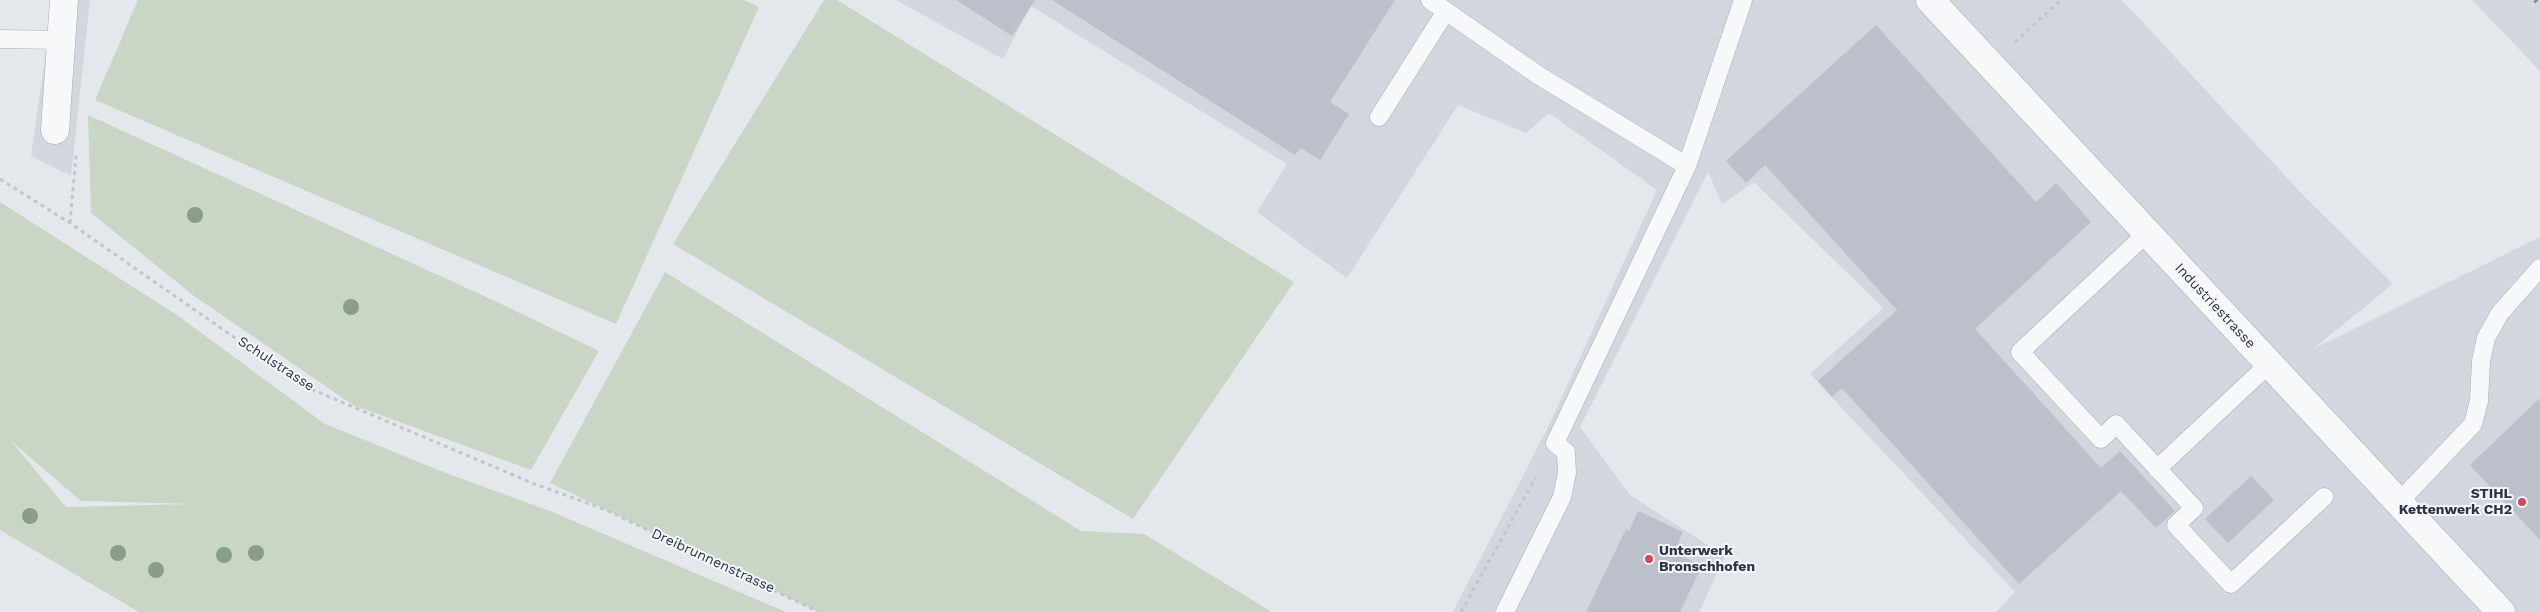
<!DOCTYPE html>
<html>
<head>
<meta charset="utf-8">
<style>
	body { margin:0 }
	canvas { display:block; background:#e4e7ec }
</style>
</head>
<body>
<canvas width="2540" height="612"></canvas>
<script>
const context = document.querySelector('canvas').getContext('2d');
context.lineJoin = 'round';
function fillPath(path, color) { context.fillStyle = color; context.fill(path, 'evenodd'); }
const shape = rows => new Path2D(rows.map(r => 'M' + r).join(''));
function trace(path, color, width, dash) { context.strokeStyle = color; context.lineWidth = width; context.lineCap = dash ? 'butt' : 'round'; context.setLineDash(dash || []); context.stroke(path); }
function write(font, color, halo, rows, align = 'center') {
  context.font = font + ' "Work Sans",sans-serif'; context.lineWidth = 4; context.setLineDash([]); context.textBaseline = 'middle'; context.strokeStyle = halo; context.fillStyle = color; for (const [text, x, y, turn = 0] of rows) {
    context.save(); context.translate(x, y); context.rotate((+turn || 0) * Math.PI / 180); context.textAlign = isNaN(turn) ? turn : align; if (halo) context.strokeText(text, 0, 0); context.fillText(text, 0, 0); context.restore();
  }
}
const built = shape([
	[53,0,90,0,71,176,31,156],
	[896,0,2122,0,2303,195,2393,284,2313,349,2540,237,2540,612,1996,612,2015,592,1810,374,1883,308,1754,182,1722,204,1708,172,1580,427,1630,495,1725,556,1699,612,1453,612,1549,425,1657,190,1549,113,1526,133,1458,105,1347,278,1257,212,1287,164,1031,6,1003,59],
	[2472,0,2540,0,2540,71]
]);
const green = shape([
	[138,0,744,0,759,7,616,324,95,100],
	[824,0,837,0,1294,282,1133,519,673,244],
	[88,115,495,301,599,351,531,470,353,405,194,296,91,213],
	[0,202,177,315,325,424,446,473,550,511,786,612,139,612,0,530],
	[11,441,81,501,193,504,66,507],
	[665,272,1081,531,1144,534,1272,612,819,612,550,483]
]);
const building = shape([
	[956,0,1035,0,1012,36],
	[1052,0,1395,0,1330,102,1349,114,1320,160,1301,148,1295,155],
	[1876,25,2036,202,2056,183,2091,222,1975,329,2101,468,2120,451,2175,511,2156,528,2121,491,2019,584,1842,388,1832,397,1818,381,1897,310,1765,165,1746,183,1726,161],
	[2540,398,2540,540,2470,465],
	[2251,476,2274,500,2228,543,2205,519],
	[1638,511,1683,532,1674,552,1702,566,1680,612,1586,612,1626,529,1629,531]
]);
const path = shape([
	[2015,42,2061,0],
	[0,179,70,223,304,386,532,483,606,510,819,612],
	[70,223,76,156],
	[1461,612,1536,477]
]);
const lane = shape([
	[1430,0,1538,75,1687,166],
	[0,39,61,40],
	[1379,117,1446,11],
	[2147,233,2020,352,2101,439,2116,424,2194,508,2176,525,2231,584,2324,497],
	[2157,469,2269,364],
	[2398,503,2473,424,2479,401,2481,361,2486,338,2500,313,2540,268],
	[1505,612,1562,497,1567,473,1566,452,1555,443,1687,166,1743,0]
]);
const street = shape([
	[1930,0,2501,612],
	[55,130,64,0]
]);
const rail = shape([
	[2535,0,2540,5]
]);
const trees = [
	[195,215],
	[351,307],
	[30,516],
	[118,553],
	[256,553],
	[224,555],
	[156,570]
];
const markers = [
	[2522,502,5,"#d1495b"],
	[1649,559,5,"#d1495b"]
];
const streetNames = [
	["Industriestrasse",2215,306,47],
	["Schulstrasse",276,364,33],
	["Dreibrunnenstrasse",713,561,25]
];
const poiNames = [
	["STIHL",2512,494],
	["Kettenwerk CH2",2512,510],
	["Unterwerk",1659,551,"left"],
	["Bronschhofen",1659,567,"left"]
];
fillPath(built, '#d2d6de');
fillPath(green, '#c9d6c5');
fillPath(building, '#bbc0ca');
trace(lane, '#a9aeb7', 19);
trace(street, '#a9aeb7', 29);
trace(path, '#c2c5cb', 3, [4, 4]);
trace(lane, '#f7f8fa', 18);
trace(street, '#f7f8fa', 28);
trace(rail, '#7d8696', 4, [2.5, 5]);
context.fillStyle = '#899d89';
for (const [x, y] of trees) { context.beginPath(); context.arc(x, y, 8, 0, 2 * Math.PI); context.fill(); }
for (const [x, y, r, color] of markers) { const dot = new Path2D(); dot.arc(x, y, r, 0, 2 * Math.PI); context.fillStyle = color; context.fill(dot); trace(dot, '#f4f6f9', 2); }
write('14px', '#2b3445', '#f4f6f9', streetNames);
write('bold 14px', '#2b3445', '#f4f6f9', poiNames, 'right');
</script>
</body>
</html>
